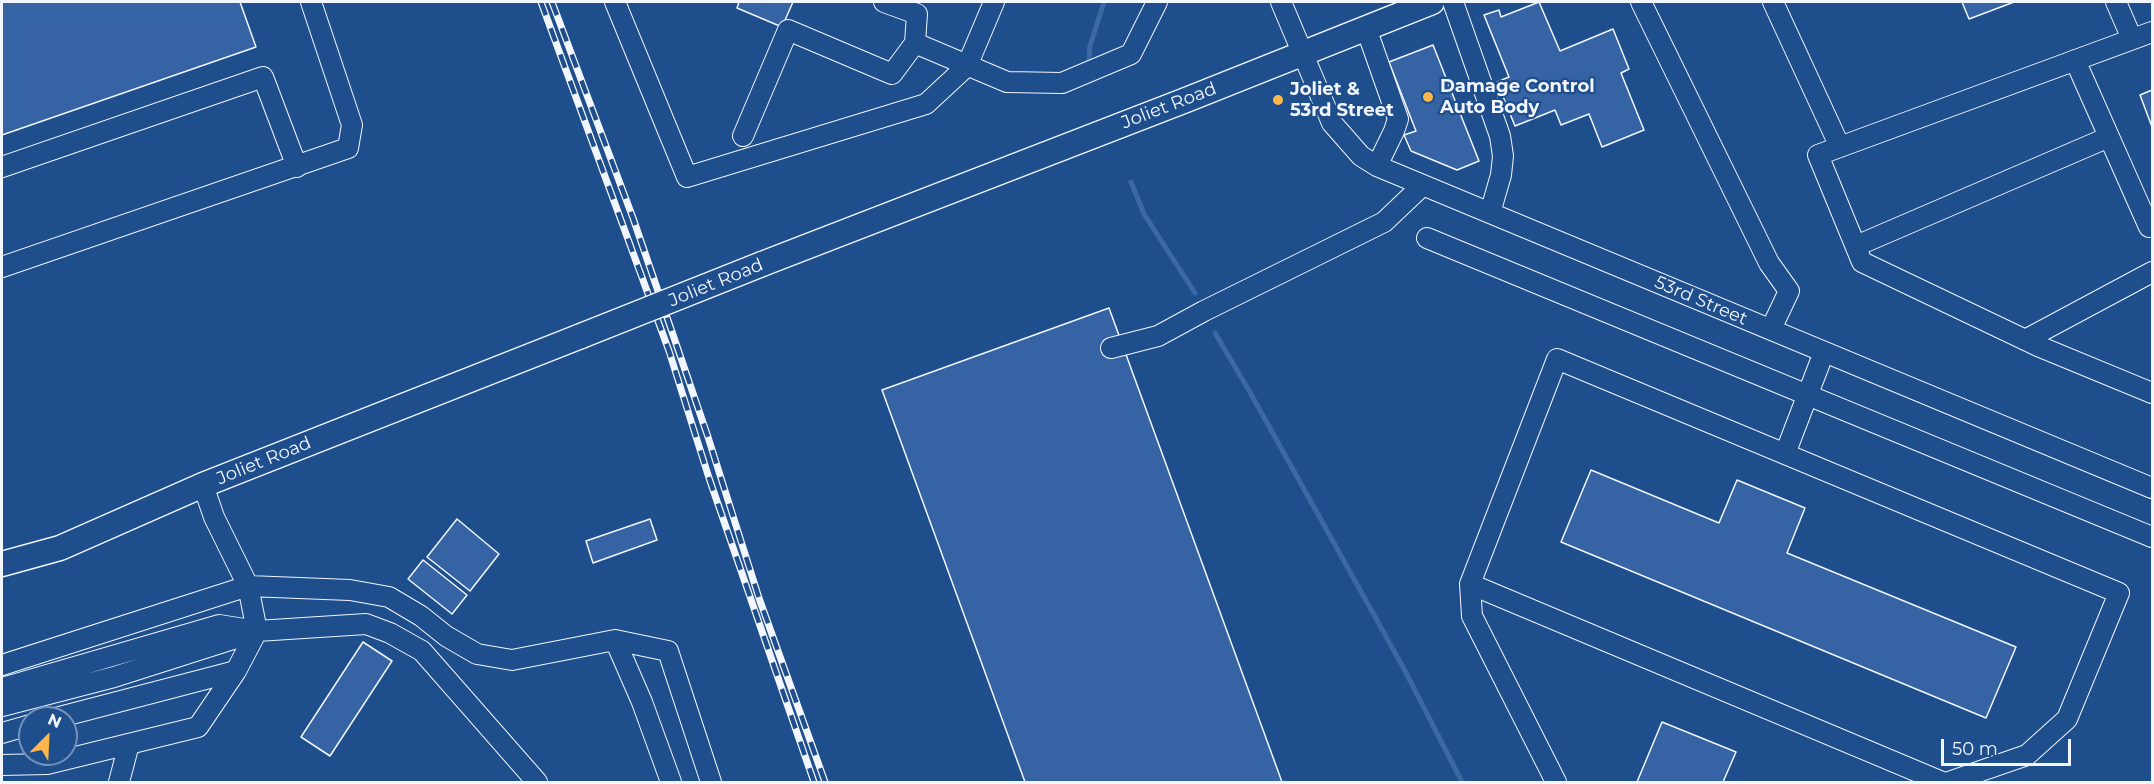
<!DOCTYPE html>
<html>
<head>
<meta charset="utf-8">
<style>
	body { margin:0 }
	#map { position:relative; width:2154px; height:784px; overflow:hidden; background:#1f4e8c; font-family:Montserrat,sans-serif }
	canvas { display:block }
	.frame { position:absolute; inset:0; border:3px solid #f2f6ff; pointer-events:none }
	.north { position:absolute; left:18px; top:706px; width:60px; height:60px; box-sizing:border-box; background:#1f4e8c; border:2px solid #7391ba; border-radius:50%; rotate:24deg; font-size:16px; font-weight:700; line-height:24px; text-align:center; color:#f2f6ff }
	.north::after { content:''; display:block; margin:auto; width:21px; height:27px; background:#ffb74d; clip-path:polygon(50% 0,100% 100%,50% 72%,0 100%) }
	.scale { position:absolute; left:1941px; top:739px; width:130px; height:27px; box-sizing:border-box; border:3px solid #f2f6ff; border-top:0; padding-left:8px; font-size:18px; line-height:21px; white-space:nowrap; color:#f2f6ff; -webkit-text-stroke:4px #1f4e8c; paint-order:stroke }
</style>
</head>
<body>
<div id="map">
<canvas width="2154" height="784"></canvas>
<div class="frame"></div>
<div class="north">N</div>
<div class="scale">50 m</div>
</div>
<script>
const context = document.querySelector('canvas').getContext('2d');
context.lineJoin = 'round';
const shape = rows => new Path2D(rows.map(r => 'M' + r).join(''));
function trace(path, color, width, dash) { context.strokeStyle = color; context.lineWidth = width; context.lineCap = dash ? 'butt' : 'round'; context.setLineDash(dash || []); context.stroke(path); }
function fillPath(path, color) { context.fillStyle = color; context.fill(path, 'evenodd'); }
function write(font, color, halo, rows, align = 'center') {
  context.font = font + ' Montserrat,sans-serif'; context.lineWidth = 4.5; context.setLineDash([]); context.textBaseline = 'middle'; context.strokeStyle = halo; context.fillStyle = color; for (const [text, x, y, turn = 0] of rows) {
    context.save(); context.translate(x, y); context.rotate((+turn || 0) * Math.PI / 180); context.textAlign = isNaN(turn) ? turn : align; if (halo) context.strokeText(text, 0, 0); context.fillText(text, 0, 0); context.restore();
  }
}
const stream = shape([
	[1089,61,1090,46,1104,2],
	[1131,182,1144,214,1195,293],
	[1215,333,1251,394,1403,667,1462,782]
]);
const building = shape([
	[2,2,240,2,256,47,2,135,2,2],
	[739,2,793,2,782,27,737,8,739,2],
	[1539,2,1560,51,1613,29,1629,69,1621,73,1644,130,1602,147,1589,114,1561,125,1555,110,1515,126,1497,82,1509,77,1484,15,1499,10,1501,17,1539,2],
	[1962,2,2014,2,1969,19,1962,2],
	[1433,45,1479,161,1457,170,1411,151,1404,135,1416,131,1389,62,1433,45],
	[2152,90,2152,127,2140,95,2152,90],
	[1109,308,1282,782,1025,782,882,390,1109,308],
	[1591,470,1719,523,1737,480,1805,508,1787,553,2016,647,1986,718,1561,542,1591,470],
	[457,519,499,554,470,591,427,557,457,519],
	[650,519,657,540,593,563,586,541,650,519],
	[423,560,467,595,452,614,408,579,423,560],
	[363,642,392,661,330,756,301,737,363,642],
	[1662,722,1736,752,1723,782,1637,782,1662,722]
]);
const minor = shape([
	[615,2,687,177,926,104,967,66,994,2],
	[884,2,917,14,915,43],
	[1281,2,1332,123,1361,156,1377,166,2152,488],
	[1453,2,1500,136,1503,156,1501,175,1490,213],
	[1641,2,1769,263,1789,291,1771,329],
	[1773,2,1840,147],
	[2116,2,2132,39],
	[1366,28,1398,119,1394,131,1377,166],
	[2152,32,1818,155,1862,262,2038,346,2152,393],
	[2075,60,2149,227,2152,225],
	[743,136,788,30,892,74,915,43,1007,82,1062,83,1131,54,1157,2],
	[2,167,263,77,297,167],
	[1427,238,2152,537],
	[1856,246,2109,137],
	[2,267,348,148,352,125,311,2],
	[2025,340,2152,272],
	[1111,348,1158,336,1204,311,1384,222,1423,185],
	[1785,454,1824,352],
	[1470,584,1472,616,1556,782],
	[615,640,668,651,711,782],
	[2,665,248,586,350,590,389,597,421,616,446,636,477,654,512,660,615,640,642,702,671,782],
	[2,688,219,625,257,631,366,624,390,633,422,651,537,782],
	[2,706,114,677,255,632],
	[56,718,236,671],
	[2,733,30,725],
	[2,765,47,764,198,727,236,671,257,631,248,586,214,517,203,485],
	[119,782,129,744],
	[1942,782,1470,584,1557,359,2119,593,2067,719,2027,755,1949,782]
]);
const major = shape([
	[762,264,1186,100,1432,2],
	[2,564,60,548,203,485,581,336]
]);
const rail = shape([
	[541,2,669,351,709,478,814,782],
	[552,2,633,218,708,437,759,598,825,782]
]);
const majorBridge = shape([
	[581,336,762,264]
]);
const markers = [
	[1428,97,6,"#ffb74d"],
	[1278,100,6,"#ffb74d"]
];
const poiNames = [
	["Damage Control",1440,87],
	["Auto Body",1440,108],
	["Joliet &",1290,90],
	["53rd Street",1290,111]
];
const streetNames = [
	["Joliet Road",1169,106,-21],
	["Joliet Road",716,283,-22],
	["53rd Street",1701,301,23],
	["Joliet Road",264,461,-22]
];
trace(stream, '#3b69a3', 5);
fillPath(building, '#3563a3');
trace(building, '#f2f6ff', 1.5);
trace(minor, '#f2f6ff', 22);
trace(major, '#f2f6ff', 27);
trace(minor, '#1f4e8c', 20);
trace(major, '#1f4e8c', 24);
trace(rail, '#f2f6ff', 7);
trace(rail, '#1f4e8c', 4.5, [14]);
trace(majorBridge, '#f2f6ff', 27, []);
trace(majorBridge, '#1f4e8c', 24);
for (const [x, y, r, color] of markers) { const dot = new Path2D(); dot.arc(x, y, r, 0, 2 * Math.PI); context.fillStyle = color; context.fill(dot); trace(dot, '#1f4e8c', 2); }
write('bold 18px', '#f2f6ff', '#1f4e8c', poiNames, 'left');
write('18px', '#f2f6ff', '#1f4e8c', streetNames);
</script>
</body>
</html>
